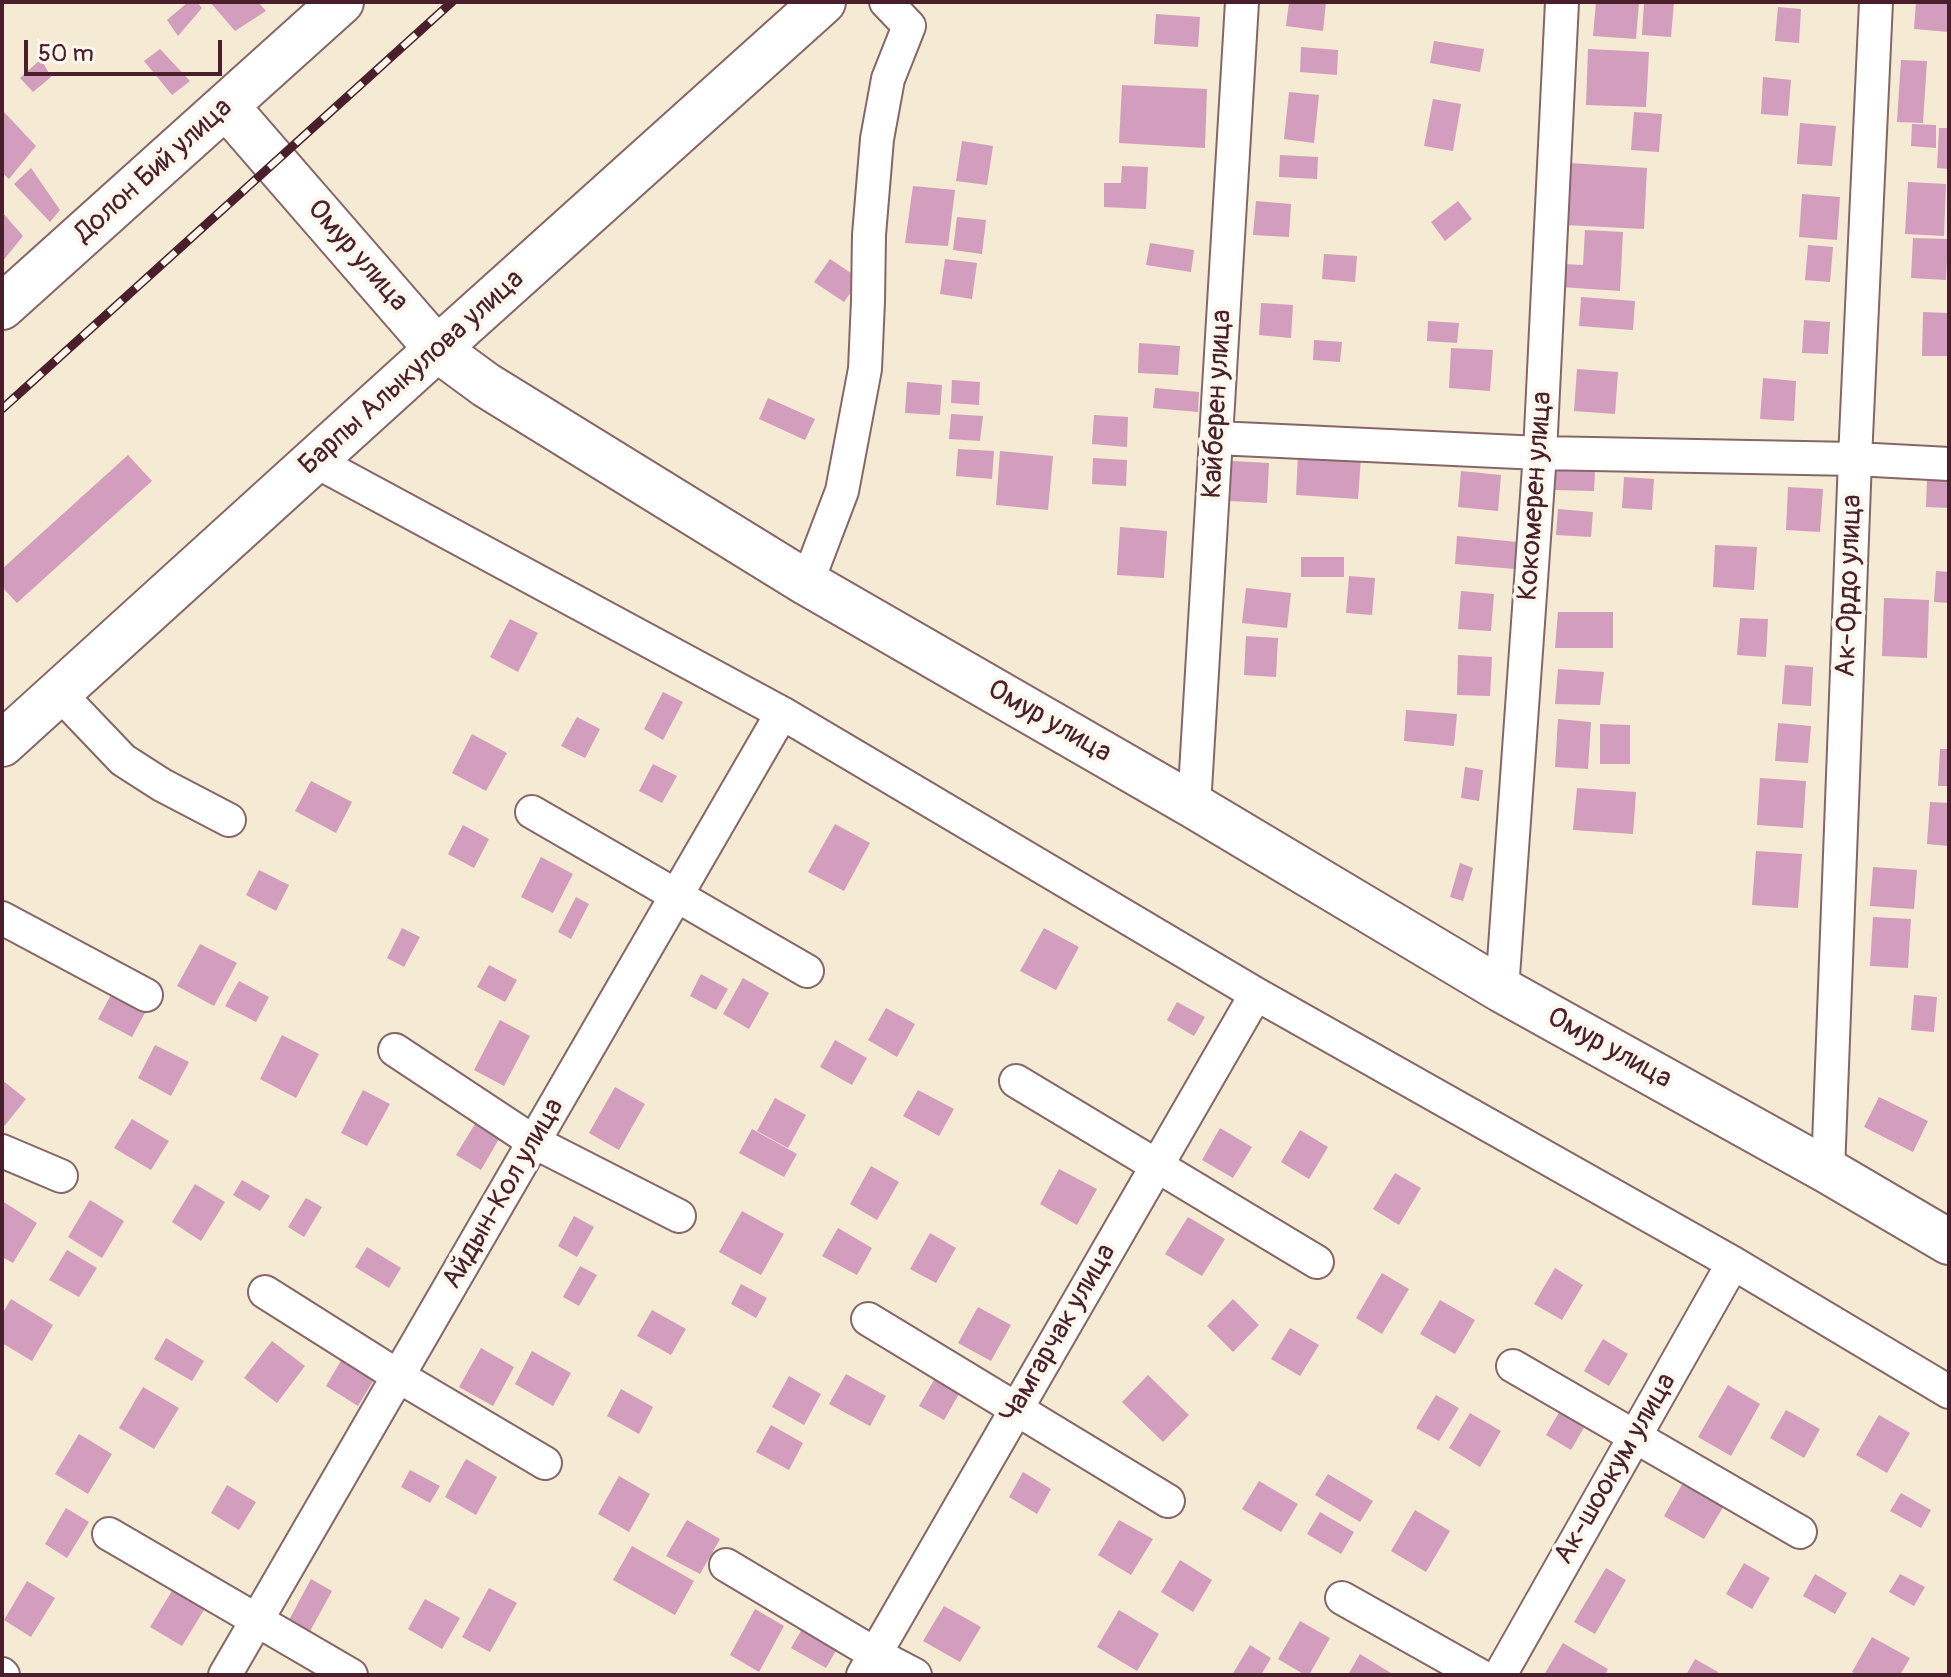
<!DOCTYPE html>
<html>
<head>
<meta charset="utf-8">
<style>
	body { margin:0 }
	#map { position:relative; width:1951px; height:1677px; overflow:hidden; background:#f5ead3; font-family:Pangolin,sans-serif }
	canvas { display:block }
	.frame { position:absolute; inset:0; border:4px solid #4a1f2b; pointer-events:none }
	.scale { position:absolute; left:24px; top:40px; width:198px; height:36px; box-sizing:border-box; border:4px solid #4a1f2b; border-top:0; padding-left:10px; font-size:24px; line-height:28px; white-space:nowrap; color:#4a1f2b; -webkit-text-stroke:6px #fbf7ec; paint-order:stroke }
</style>
</head>
<body>
<div id="map">
<canvas width="1951" height="1677"></canvas>
<div class="frame"></div>
<div class="scale">50 m</div>
</div>
<script>
const context = document.querySelector('canvas').getContext('2d');
context.lineJoin = 'round';
function fillPath(path, color) { context.fillStyle = color; context.fill(path, 'evenodd'); }
const shape = rows => new Path2D(rows.map(r => 'M' + r).join(''));
function trace(path, color, width, dash) { context.strokeStyle = color; context.lineWidth = width; context.lineCap = dash ? 'butt' : 'round'; context.setLineDash(dash || []); context.stroke(path); }
function write(font, color, halo, rows, align = 'center') {
  context.font = font + ' Pangolin,sans-serif'; context.lineWidth = 8; context.setLineDash([]); context.textBaseline = 'middle'; context.strokeStyle = halo; context.fillStyle = color; for (const [text, x, y, turn = 0] of rows) {
    context.save(); context.translate(x, y); context.rotate((+turn || 0) * Math.PI / 180); context.textAlign = isNaN(turn) ? turn : align; if (halo) context.strokeText(text, 0, 0); context.fillText(text, 0, 0); context.restore();
  }
}
const building = shape([
	[188,2,197,2,202,8,178,36,167,20],
	[210,2,258,2,266,11,235,31],
	[1289,2,1326,2,1323,31,1286,26],
	[1596,2,1639,2,1636,39,1593,36],
	[1644,2,1674,2,1671,37,1642,35],
	[1916,2,1949,3,1949,32,1914,29],
	[1778,7,1801,9,1799,43,1775,41],
	[1156,14,1200,17,1198,47,1154,44],
	[1434,41,1484,49,1480,72,1430,63],
	[1301,47,1338,50,1337,75,1300,72],
	[160,49,190,81,172,95,144,61],
	[1588,49,1649,52,1646,107,1586,105],
	[41,59,51,77,33,92,20,78],
	[1901,60,1927,61,1923,123,1897,122],
	[1763,77,1791,80,1788,116,1761,114],
	[1122,85,1207,89,1205,148,1119,143],
	[1289,92,1319,95,1314,143,1284,139],
	[1433,99,1461,104,1453,151,1424,146],
	[4,112,36,146,9,179,2,173,2,113],
	[1634,112,1662,114,1659,152,1631,150],
	[1800,123,1836,126,1832,166,1797,164],
	[1912,124,1936,125,1936,148,1911,146],
	[1939,128,1949,128,1949,169,1937,168],
	[962,141,993,146,987,185,956,181],
	[1280,155,1318,157,1317,179,1279,177],
	[1569,163,1647,168,1644,229,1565,225],
	[1122,166,1148,167,1146,209,1104,207,1104,183,1121,183],
	[31,168,60,210,50,222,14,184],
	[1908,182,1946,184,1944,236,1905,234],
	[913,186,955,190,948,246,905,243],
	[1802,194,1840,197,1837,240,1799,237],
	[1256,201,1291,204,1289,237,1253,235],
	[1458,201,1472,219,1445,241,1431,222],
	[2,212,23,236,2,262],
	[957,217,986,220,982,254,953,250],
	[1585,230,1623,232,1620,291,1561,287,1563,264,1583,265],
	[1913,238,1948,239,1946,280,1911,278],
	[1150,243,1194,250,1191,272,1146,265],
	[1808,245,1833,247,1830,282,1805,280],
	[1324,254,1357,256,1355,282,1322,279],
	[830,259,860,279,844,302,814,282],
	[945,259,977,263,972,299,940,294],
	[1581,297,1635,301,1633,330,1579,326],
	[1261,303,1293,305,1291,338,1259,335],
	[1923,312,1949,313,1949,356,1922,356],
	[1804,320,1830,322,1828,354,1802,353],
	[1428,321,1459,323,1457,343,1427,341],
	[1314,340,1342,342,1340,362,1313,360],
	[1139,343,1180,346,1178,375,1138,373],
	[1451,348,1493,350,1490,391,1449,388],
	[1577,369,1618,372,1615,414,1574,411],
	[1763,378,1796,381,1794,421,1760,419],
	[952,380,980,382,979,405,951,403],
	[907,382,942,385,940,415,905,413],
	[1155,388,1199,392,1198,412,1153,408],
	[768,398,815,419,805,440,759,419],
	[951,414,983,416,980,441,949,439],
	[1094,415,1128,417,1127,447,1092,444],
	[958,449,994,451,992,479,956,476],
	[1000,451,1053,456,1048,510,996,505],
	[1298,454,1361,458,1358,499,1296,495],
	[128,455,152,481,17,603,2,587,2,569],
	[1093,458,1127,460,1126,486,1092,484],
	[1232,461,1269,463,1267,503,1230,501],
	[1556,469,1595,471,1594,491,1555,490],
	[1461,471,1501,475,1498,511,1458,507],
	[1624,477,1654,479,1652,510,1622,508],
	[1927,478,1949,478,1949,508,1926,507],
	[1788,487,1823,489,1820,532,1786,530],
	[1558,509,1593,512,1591,537,1556,535],
	[1120,527,1167,531,1164,578,1117,575],
	[1457,536,1517,542,1515,569,1455,564],
	[1715,545,1757,547,1754,590,1713,587],
	[1301,557,1344,557,1344,577,1301,577],
	[1936,571,1949,572,1949,603,1934,602],
	[1349,576,1375,578,1372,615,1346,613],
	[1246,588,1291,593,1287,628,1242,623],
	[1461,591,1494,594,1491,631,1458,629],
	[1884,598,1929,600,1927,658,1882,656],
	[1558,612,1613,612,1613,648,1555,648],
	[1740,618,1768,619,1766,657,1737,655],
	[510,619,538,633,518,672,490,657],
	[1246,636,1278,638,1276,677,1244,675],
	[1458,655,1492,657,1490,696,1457,695],
	[1785,665,1813,667,1811,706,1782,704],
	[1558,669,1604,672,1600,705,1555,704],
	[663,692,683,702,663,740,644,729],
	[1406,710,1457,714,1454,746,1404,741],
	[577,717,600,729,585,758,561,746],
	[1558,719,1591,722,1588,769,1555,767],
	[1778,723,1811,726,1808,763,1775,761],
	[1600,724,1630,725,1630,764,1600,764],
	[472,734,507,753,486,791,452,773],
	[1940,749,1949,749,1949,786,1938,786],
	[653,764,677,776,662,803,639,791],
	[1465,767,1483,770,1479,801,1461,798],
	[1760,778,1806,781,1803,828,1757,825],
	[311,781,352,802,336,833,295,811],
	[1577,788,1636,792,1633,834,1573,830],
	[1930,802,1949,803,1949,846,1927,844],
	[835,824,870,843,844,891,808,872],
	[463,825,489,839,474,868,448,854],
	[1756,851,1802,854,1798,908,1752,905],
	[541,857,573,874,553,913,521,897],
	[1460,863,1473,868,1463,901,1450,897],
	[1873,867,1917,870,1914,909,1870,906],
	[259,870,289,885,276,911,246,895],
	[576,897,589,904,571,939,558,932],
	[1873,917,1911,919,1908,968,1870,966],
	[402,928,420,937,404,967,387,958],
	[1044,928,1079,947,1056,990,1020,971],
	[200,944,237,963,214,1006,177,986],
	[489,965,517,980,505,1002,477,987],
	[701,974,728,989,716,1010,690,996],
	[743,978,769,993,749,1029,723,1014],
	[239,981,269,997,256,1022,225,1006],
	[113,991,147,1009,132,1037,98,1019],
	[1914,995,1937,997,1934,1032,1911,1030],
	[1177,1002,1205,1017,1194,1036,1167,1020],
	[886,1008,915,1024,897,1057,868,1040],
	[500,1020,530,1036,504,1086,474,1070],
	[282,1035,319,1054,296,1098,260,1079],
	[835,1040,867,1058,852,1085,820,1067],
	[155,1045,189,1062,171,1096,138,1078],
	[2,1080,26,1099,2,1129],
	[615,1087,645,1104,619,1150,589,1133],
	[363,1090,390,1104,367,1146,341,1133],
	[918,1090,954,1109,939,1136,903,1116],
	[1879,1097,1928,1121,1913,1152,1864,1127],
	[775,1098,806,1115,788,1148,757,1131],
	[132,1119,169,1141,151,1170,114,1148],
	[475,1124,499,1139,481,1170,456,1155],
	[1220,1128,1252,1147,1233,1178,1202,1160],
	[752,1129,797,1154,784,1177,739,1153],
	[1300,1130,1328,1147,1309,1179,1281,1162],
	[871,1166,899,1182,877,1220,850,1204],
	[1059,1169,1097,1189,1077,1225,1040,1204],
	[1395,1173,1421,1188,1399,1225,1373,1209],
	[242,1180,270,1196,260,1211,233,1195],
	[195,1184,225,1202,201,1241,172,1222],
	[306,1198,322,1207,304,1237,288,1227],
	[90,1200,124,1221,102,1258,68,1237],
	[2,1201,37,1223,13,1263,2,1257],
	[742,1211,784,1234,761,1275,719,1252],
	[574,1216,594,1227,577,1257,558,1246],
	[1188,1217,1225,1239,1202,1276,1165,1254],
	[838,1228,872,1248,857,1275,822,1256],
	[930,1233,956,1248,936,1283,910,1269],
	[367,1247,401,1268,389,1288,355,1267],
	[67,1250,97,1268,79,1297,49,1280],
	[580,1266,597,1275,579,1306,563,1297],
	[1555,1268,1583,1285,1562,1320,1534,1304],
	[1382,1273,1409,1289,1382,1334,1356,1318],
	[741,1284,767,1298,756,1318,731,1304],
	[11,1299,53,1325,32,1361,2,1343,2,1314],
	[1233,1299,1259,1325,1233,1352,1207,1326],
	[1440,1300,1475,1320,1455,1354,1420,1334],
	[978,1307,1011,1325,991,1361,958,1343],
	[652,1310,686,1329,671,1355,637,1336],
	[1290,1328,1319,1345,1300,1376,1271,1359],
	[166,1338,204,1361,192,1381,154,1359],
	[1603,1339,1628,1354,1609,1386,1584,1371],
	[272,1341,305,1366,277,1403,244,1378],
	[481,1348,514,1367,493,1406,459,1387],
	[532,1351,571,1373,553,1406,515,1384],
	[342,1359,375,1378,358,1406,326,1386],
	[938,1373,963,1387,944,1420,919,1406],
	[846,1374,886,1396,870,1426,829,1404],
	[1148,1375,1189,1415,1163,1442,1122,1402],
	[789,1376,821,1394,804,1425,772,1407],
	[1728,1385,1760,1404,1731,1456,1698,1437],
	[143,1387,179,1408,154,1449,119,1428],
	[621,1389,653,1407,639,1434,607,1416],
	[1436,1395,1459,1408,1439,1441,1416,1428],
	[1561,1409,1586,1424,1571,1450,1546,1435],
	[1786,1410,1820,1429,1804,1458,1770,1438],
	[1470,1413,1501,1431,1480,1467,1449,1448],
	[1879,1415,1910,1433,1887,1473,1856,1455],
	[771,1425,803,1443,789,1470,756,1452],
	[79,1434,112,1454,88,1494,55,1474],
	[466,1459,497,1477,476,1515,445,1497],
	[410,1470,440,1486,430,1503,401,1487],
	[1023,1472,1051,1489,1037,1514,1009,1497],
	[1328,1474,1373,1501,1360,1522,1315,1495],
	[619,1476,650,1494,629,1532,598,1514],
	[1259,1481,1298,1504,1281,1532,1242,1509],
	[1684,1481,1725,1504,1704,1539,1664,1516],
	[227,1485,256,1502,239,1530,211,1513],
	[1901,1493,1931,1510,1921,1528,1890,1511],
	[66,1508,89,1522,67,1558,45,1544],
	[1415,1510,1450,1531,1426,1572,1391,1551],
	[1320,1512,1354,1532,1341,1554,1307,1534],
	[687,1520,720,1539,700,1574,666,1556],
	[1119,1520,1153,1539,1131,1575,1098,1555],
	[632,1546,694,1581,675,1615,613,1580],
	[1180,1560,1212,1580,1193,1612,1161,1592],
	[1744,1563,1770,1578,1752,1609,1726,1594],
	[1606,1568,1626,1580,1595,1634,1574,1622],
	[1815,1574,1847,1593,1835,1614,1803,1596],
	[1900,1574,1925,1587,1914,1606,1889,1592],
	[311,1579,332,1591,309,1633,288,1622],
	[27,1581,55,1598,31,1637,4,1620],
	[175,1586,207,1605,182,1646,150,1627],
	[489,1588,517,1603,490,1652,462,1637],
	[425,1599,460,1618,442,1649,408,1629],
	[944,1606,981,1627,960,1662,923,1641],
	[755,1609,784,1626,759,1672,730,1655],
	[1119,1610,1159,1634,1137,1671,1097,1647],
	[1300,1621,1330,1638,1309,1675,1305,1675,1278,1659],
	[806,1622,841,1642,826,1668,791,1648],
	[1872,1637,1910,1658,1900,1675,1858,1675,1852,1672],
	[1563,1643,1608,1669,1605,1675,1544,1675],
	[1250,1645,1271,1658,1261,1675,1232,1675],
	[1360,1654,1394,1675,1348,1675],
	[1695,1659,1718,1672,1717,1675,1686,1675]
]);
const street = shape([
	[1216,438,1540,453,1855,459,1949,464],
	[315,461,782,713,1256,994,1733,1263,1949,1392],
	[807,583,842,491,865,369,868,301,869,235,877,139,888,79,909,26,886,2],
	[59,693,123,760,162,785,229,820],
	[1194,806,1242,2],
	[532,812,807,971],
	[2,918,146,995],
	[1502,990,1540,453,1562,2],
	[395,1050,534,1142,679,1216],
	[1016,1081,1317,1262],
	[2,1151,61,1176],
	[1828,1171,1855,459,1876,2],
	[265,1292,398,1376,545,1463],
	[868,1319,1168,1501],
	[1513,1366,1800,1532],
	[109,1534,351,1675],
	[726,1565,875,1654,915,1675],
	[1342,1598,1479,1675],
	[2,1674,3,1675],
	[225,1675,782,713],
	[863,1675,1256,994],
	[1500,1675,1733,1263]
]);
const secondary = shape([
	[226,106,437,349,486,385,807,583,1194,806,1502,990,1828,1171,1949,1242],
	[2,307,341,2]
]);
const primary = shape([
	[2,744,437,349,823,2]
]);
const rail = shape([
	[2,409,452,2]
]);
const streetNames = [
	["Долон Бий улица",154,171,-42],
	["Омур улица",357,256,49],
	["Барпы Алыкулова улица",412,373,-42],
	["Кайберен улица",1218,404,-87],
	["Кокомерен улица",1536,496,-86],
	["Ак-Ордо улица",1850,586,-88],
	["Омур улица",1049,722,30],
	["Омур улица",1609,1049,29],
	["Айдын-Кол улица",504,1194,-60],
	["Чамгарчак улица",1059,1334,-60],
	["Ак-шоокум улица",1616,1469,-60]
];
fillPath(building, '#d39dbd');
trace(street, '#866666', 36);
trace(secondary, '#866666', 48);
trace(primary, '#866666', 48);
trace(street, '#fff', 32);
trace(secondary, '#fff', 44);
trace(primary, '#fff', 44);
trace(rail, '#4a1f2b', 9);
trace(rail, '#fbf7ec', 6, [18]);
write('28px', '#4a1f2b', '#fbf7ec', streetNames);
</script>
</body>
</html>
